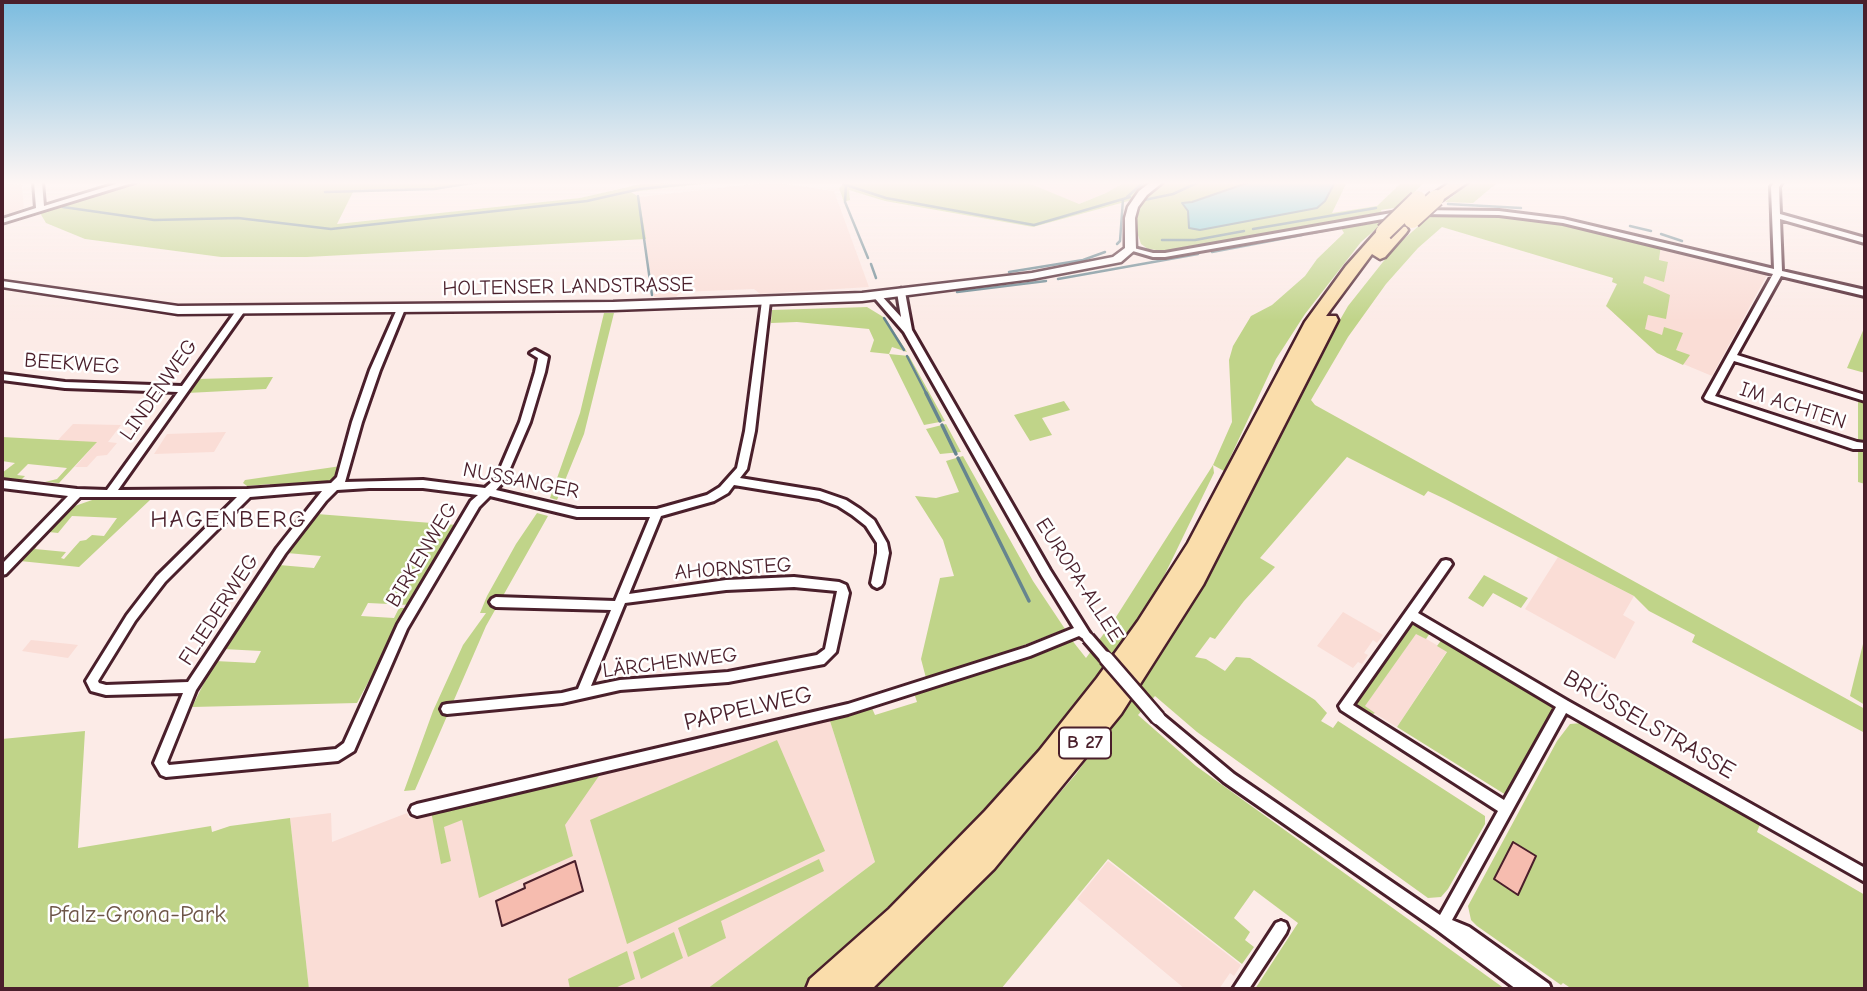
<!DOCTYPE html>
<html>
<head>
<meta charset="utf-8">
<style>
	body { margin:0 }
	#map { position:relative; width:1867px; height:991px; overflow:hidden; background:#fcebe7; font-family:"Comic Neue",sans-serif }
	canvas { display:block }
	.frame { position:absolute; inset:0; border:4px solid #4a1f2b; pointer-events:none }
</style>
</head>
<body>
<div id="map">
<canvas width="1867" height="991"></canvas>
<div class="frame"></div>
</div>
<script>
const context = document.querySelector('canvas').getContext('2d');
context.lineJoin = 'round';
function fillPath(path, color) { context.fillStyle = color; context.fill(path, 'evenodd'); }
const shape = rows => new Path2D(rows.map(r => 'M' + r).join(''));
function trace(path, color, width, dash) { context.strokeStyle = color; context.lineWidth = width; context.lineCap = dash ? 'butt' : 'round'; context.setLineDash(dash || []); context.stroke(path); }
function write(font, color, halo, rows, align = 'center') {
  context.font = font + ' "Comic Neue",sans-serif'; context.lineWidth = 5; context.setLineDash([]); context.textBaseline = 'middle'; context.strokeStyle = halo; context.fillStyle = color; for (const [text, x, y, turn = 0] of rows) {
    context.save(); context.translate(x, y); context.rotate((+turn || 0) * Math.PI / 180); context.textAlign = isNaN(turn) ? turn : align; if (halo) context.strokeText(text, 0, 0); context.fillText(text, 0, 0); context.restore();
  }
}
const built = shape([
	[772,182,834,191,869,287,760,294,754,289,681,292,676,297,654,297,639,197],
	[866,182,1125,182,1106,193,1079,204],
	[2,183,22,185,24,208,2,216],
	[1661,246,1767,275,1712,376,1657,353,1606,306,1645,276,1659,260],
	[73,424,121,425,108,442,117,443,107,455,97,456,87,467,75,467,96,443,58,440],
	[226,432,214,452,154,454,167,434],
	[1558,557,1634,596,1623,615,1635,622,1615,659,1525,609],
	[1343,612,1383,635,1377,643,1373,640,1369,646,1364,653,1368,655,1362,664,1358,662,1353,668,1317,646],
	[1416,633,1447,651,1397,727,1364,707],
	[31,640,70,644,78,645,68,658,22,651],
	[829,718,875,862,707,989,309,989,290,818,331,813,332,842,407,813,409,818,447,805,601,773],
	[1108,861,1241,965,1234,976,1230,973,1219,989,1185,989,1077,899]
]);
const green = shape([
	[144,182,478,182,437,188,354,190,337,224,580,198,641,184,720,182,631,192,639,197,646,239,307,257,221,257,85,239,46,223,40,213],
	[845,182,1026,182,1079,204,1106,193,1125,182,1151,182,1132,200,1033,227,885,201,849,190,850,200,844,202,839,188],
	[1164,182,1347,182,1332,213,1377,206,1402,182,1424,182,1401,207,1381,210,1382,213,1165,251,1148,249,1141,244,1134,223,1138,207,1149,192],
	[1471,182,1498,182,1473,203,1445,202],
	[1432,214,1535,219,1661,245,1659,260,1668,262,1664,282,1645,276,1643,283,1670,295,1666,319,1648,315,1645,329,1662,335,1664,327,1683,333,1676,350,1690,355,1683,365,1657,353,1606,306,1617,284,1612,282,1613,278,1442,227,1418,248,1386,284,1348,337,1311,400,1315,405,1865,709,1865,733,1692,642,1695,635,1649,611,1634,596,1445,499,1428,491,1424,496,1347,457,1260,558,1275,567,1244,601,1215,639,1210,637,1195,657,1206,659,1225,671,1236,657,1250,658,1315,700,1327,713,1321,721,1333,728,1338,721,1485,816,1485,824,1448,889,1441,897,1428,898,1197,732,1155,696,1138,715,1196,766,1505,989,1255,989,1298,923,1254,890,1234,918,1250,932,1245,940,1254,947,1242,964,1108,859,1001,989,868,989,921,941,1025,833,1076,774,1126,704,1227,538,1308,375,1348,306,1394,248],
	[1384,222,1361,242,1305,314,1276,359,1224,471,1213,465,1214,473,1150,605,1120,652,1030,765,979,822,841,957,803,989,707,989,875,862,829,718,871,706,875,715,917,702,914,693,1039,653,1071,639,1086,658,1116,617,1213,465,1232,422,1229,360,1233,346,1251,316,1272,305,1305,276,1317,259,1344,233,1341,228],
	[867,307,885,318,907,352,892,347,889,354,909,356,945,421,924,425,889,354,870,352,874,340,869,329,797,322,771,323,772,310],
	[604,313,614,313,584,434,557,500,550,498,580,413],
	[1865,326,1865,373,1847,368],
	[273,377,266,389,187,393,197,379],
	[1858,398,1865,400,1865,484,1858,482],
	[1064,401,1070,410,1042,418,1052,435,1030,441,1014,415],
	[946,424,961,452,940,454,926,429],
	[2,437,58,440,97,442,59,483,45,482,57,479,67,468,28,464,17,475,25,476,21,480,2,478,2,473,15,463,2,461],
	[963,456,1033,581,1065,629,996,656,926,678,921,659,940,578,954,576,943,540,915,496,936,498,959,492,946,461],
	[341,466,338,477,331,481,270,486,270,484,247,486,243,483,245,480],
	[95,499,150,500,79,567,20,561,38,543,35,549,66,552,61,558,64,559,80,541,86,540,92,535,104,536,117,518,72,516,58,533,49,532,72,507],
	[537,513,548,516,486,626,415,790,404,791,433,711,463,645,486,613,480,613,487,596,516,544],
	[317,514,457,525,410,605,368,603,361,616,394,618,399,608,408,608,357,703,192,707,215,661,255,663,261,651,223,649,279,565,314,568,321,556,287,553],
	[1484,575,1528,598,1521,608,1493,593,1483,607,1468,598],
	[1412,625,1423,626,1430,633,1426,639,1416,634,1365,706,1375,713,1369,716,1358,707,1356,700],
	[1865,636,1865,705,1850,696],
	[1442,639,1553,705,1553,711,1506,795,1397,727,1447,652,1437,646],
	[1582,723,1760,824,1757,832,1865,895,1865,989,1572,989,1563,983,1561,985,1477,926,1471,920,1468,906,1557,741,1570,724],
	[85,731,78,848,211,826,212,832,230,826,290,818,309,989,2,989,2,739],
	[777,740,825,851,627,944,590,820],
	[601,773,565,825,573,856,479,898,462,820,444,827,451,861,441,864,431,811],
	[819,859,824,871,721,921,726,938,688,957,678,928],
	[674,932,683,958,641,979,633,952],
	[627,951,635,979,613,989,570,989,568,979]
]);
const water = shape([
	[1250,182,1335,182,1325,201,1317,208,1200,230,1189,228,1188,211,1182,203,1192,202,1250,182]
]);
const streamFar1 = shape([
	[843,184,886,198,1034,225,1130,197],
	[846,185,845,202,868,258],
	[325,192,434,189,478,182],
	[638,196,652,295],
	[1127,197,1144,182],
	[1144,200,1173,194,1199,182],
	[1448,204,1521,208],
	[63,207,154,220,238,218,331,229,587,201,640,189,703,182],
	[1630,226,1651,231],
	[1253,229,1376,208],
	[1312,233,1385,219],
	[1661,234,1682,241],
	[1162,240,1195,240,1244,231],
	[1117,244,1120,241,1123,199],
	[1212,252,1302,235],
	[871,264,876,278],
	[1009,272,1083,260,1105,252],
	[1058,279,1198,254],
	[957,292,1046,281],
	[884,318,904,350],
	[907,356,927,395]
]);
const stream = shape([
	[926,393,940,421],
	[942,425,956,454],
	[958,458,1029,601]
]);
const building = shape([
	[1513,842,1536,856,1518,895,1494,879,1513,842],
	[575,861,583,891,502,926,496,901,525,888,524,884,575,861]
]);
const minor = shape([
	[34,182,42,182,44,206,122,182,135,182,2,223,2,219,36,208,34,182],
	[1774,182,1782,182,1779,187,1780,214,1865,238,1865,243,1780,219,1782,271,1865,290,1865,296,1781,276,1737,355,1865,395,1865,401,1734,361,1715,396,1857,442,1865,443,1865,449,1853,449,1706,400,1704,398,1773,274,1563,223,1499,215,1419,214,1415,212,1419,210,1499,211,1563,219,1774,269,1771,187,1774,182],
	[1403,211,1407,213,1406,215,1165,257,1153,257,1126,249,1130,247,1153,253,1165,253,1403,211],
	[901,289,905,292,912,330,1050,570,1089,632,1091,635,1089,638,1085,640,1079,636,1030,656,848,714,417,816,412,814,410,810,412,806,417,804,848,704,1027,647,1074,628,1042,576,904,332,872,295,873,293,879,293,901,317,897,292,901,289],
	[766,298,770,301,755,431,747,469,740,478,820,491,846,500,860,509,874,520,887,543,889,553,883,583,881,586,877,588,873,586,871,583,877,553,877,543,866,526,852,515,838,506,819,499,734,485,728,493,714,501,661,516,629,594,726,580,794,577,839,582,846,585,849,593,836,652,824,664,728,682,620,690,562,703,447,714,443,713,441,709,443,705,447,704,562,693,578,689,611,610,496,607,492,605,490,602,492,599,496,597,615,601,650,517,577,517,490,496,479,507,407,629,354,751,338,761,166,777,161,775,154,763,183,693,106,695,91,691,86,681,127,615,157,576,237,497,80,497,6,574,2,575,2,564,68,496,2,488,2,480,77,489,107,490,178,392,65,388,2,380,2,374,65,382,182,386,238,308,244,308,244,312,118,490,247,489,331,483,337,477,352,422,370,370,397,309,401,306,405,309,380,370,362,422,345,482,423,480,485,488,496,478,520,422,535,372,538,358,530,353,535,350,548,357,545,372,530,422,505,480,496,490,577,509,657,509,707,495,720,487,737,468,745,431,762,301,766,298],
	[369,488,423,488,478,495,471,501,398,624,344,743,336,749,169,765,167,762,196,690,285,554,326,501,337,490,369,488],
	[322,491,277,548,188,682,106,685,99,683,98,681,135,621,165,582,250,497,322,491],
	[794,587,837,591,825,649,817,655,728,672,620,680,591,686,625,603,726,590,794,587],
	[1446,560,1450,561,1452,564,1450,567,1418,613,1568,701,1865,868,1865,882,1566,713,1452,920,1469,927,1549,984,1551,989,1516,989,1437,930,1224,782,1154,722,1152,718,1154,714,1158,712,1162,714,1234,774,1440,915,1498,811,1341,710,1339,706,1442,561,1446,560],
	[1412,621,1556,707,1504,800,1353,705,1412,621],
	[1281,921,1286,923,1288,928,1286,933,1249,989,1233,989,1276,923,1281,921]
]);
const tertiary = shape([
	[1151,182,1163,182,1147,195,1138,207,1135,218,1136,249,1121,262,1032,279,862,301,613,310,178,314,2,287,2,281,178,306,613,302,862,293,1032,273,1113,257,1125,248,1125,218,1128,207,1139,191,1151,182]
]);
const trunk = shape([
	[1451,182,1468,182,1441,201,1431,201,1431,195,1451,182],
	[1401,226,1406,227,1408,230,1406,233,1385,257,1380,259,1372,254,1326,316,1336,316,1338,320,1203,585,1121,714,994,869,872,989,806,989,810,979,889,909,985,811,1039,751,1097,678,1138,621,1188,543,1305,322,1346,266,1379,229,1384,228,1391,232,1401,226]
]);
const minorBridgeFar1 = shape([
	[1088,638,1107,660]
]);
const minorBridge = shape([
	[1106,658,1158,718]
]);
const trunkBridge = shape([
	[1412,220,1436,198],
	[1384,232,1418,199]
]);
const shields = [
	[1085,743,52]
];
const shieldNames = [
	["B 27",1085,743]
];
const streetNames = [
	["HOLTENSER LANDSTRASSE",568,287,-1],
	["BEEKWEG",72,364,4],
	["LINDENWEG",159,390,-55],
	["IM ACHTEN",1793,406,18],
	["NUSSANGER",521,481,11],
	["BIRKENWEG",422,555,-59],
	["AHORNSTEG",733,569,-4],
	["EUROPA-ALLEE",1079,580,57],
	["FLIEDERWEG",219,610,-57],
	["LÄRCHENWEG",670,663,-7]
];
const quarterNames = [
	["HAGENBERG",229,520]
];
const nearStreetnames = [
	["PAPPELWEG",748,709,-13],
	["BRÜSSELSTRASSE",1649,725,30]
];
const nearParknames = [
	["Pfalz-Grona-Park",137,915]
];
fillPath(built, '#faddd6');
fillPath(green, '#c0d489');
fillPath(water, '#78c9d1');
trace(water, '#66858f', 2);
trace(streamFar1, '#66858f', 2.5);
trace(stream, '#66858f', 3.5);
fillPath(building, '#f6bcaf');
trace(building, '#4a1f2b', 2);
trace(minor, '#4a1f2b', 6);
trace(tertiary, '#4a1f2b', 5);
trace(trunk, '#4a1f2b', 5);
fillPath(minor, '#fff');
fillPath(tertiary, '#fff');
fillPath(trunk, '#faddab');
trace(minorBridgeFar1, '#4a1f2b', 16, []);
trace(minorBridge, '#4a1f2b', 18, []);
trace(trunkBridge, '#4a1f2b', 20, []);
trace(minorBridgeFar1, '#fff', 10);
trace(minorBridge, '#fff', 13);
trace(trunkBridge, '#faddab', 16);
const sky = context.createLinearGradient(0, 0, 0, 321);
sky.addColorStop(0, '#7bbcdf');
sky.addColorStop(0.57, '#fef6f4');
sky.addColorStop(1, '#fef6f400');
context.fillStyle = sky;
context.fillRect(0, 0, 1867, 321);
for (const [x, y, w] of shields) { const box = new Path2D(); box.roundRect(x - w / 2, y - 15.5, w, 31, 5); context.fillStyle = '#fff'; context.fill(box); trace(box, '#4a1f2b', 2); }
write('bold 19px', '#4a1f2b', null, shieldNames);
write('21px', '#4a1f2b', '#fff', streetNames);
context.letterSpacing = '2px';
write('24px', '#4a1f2b', '#fff', quarterNames);
context.letterSpacing = '0px';
write('24px', '#4a1f2b', '#fff', nearStreetnames);
write('24px', '#6d5547', '#fff', nearParknames);
</script>
</body>
</html>
